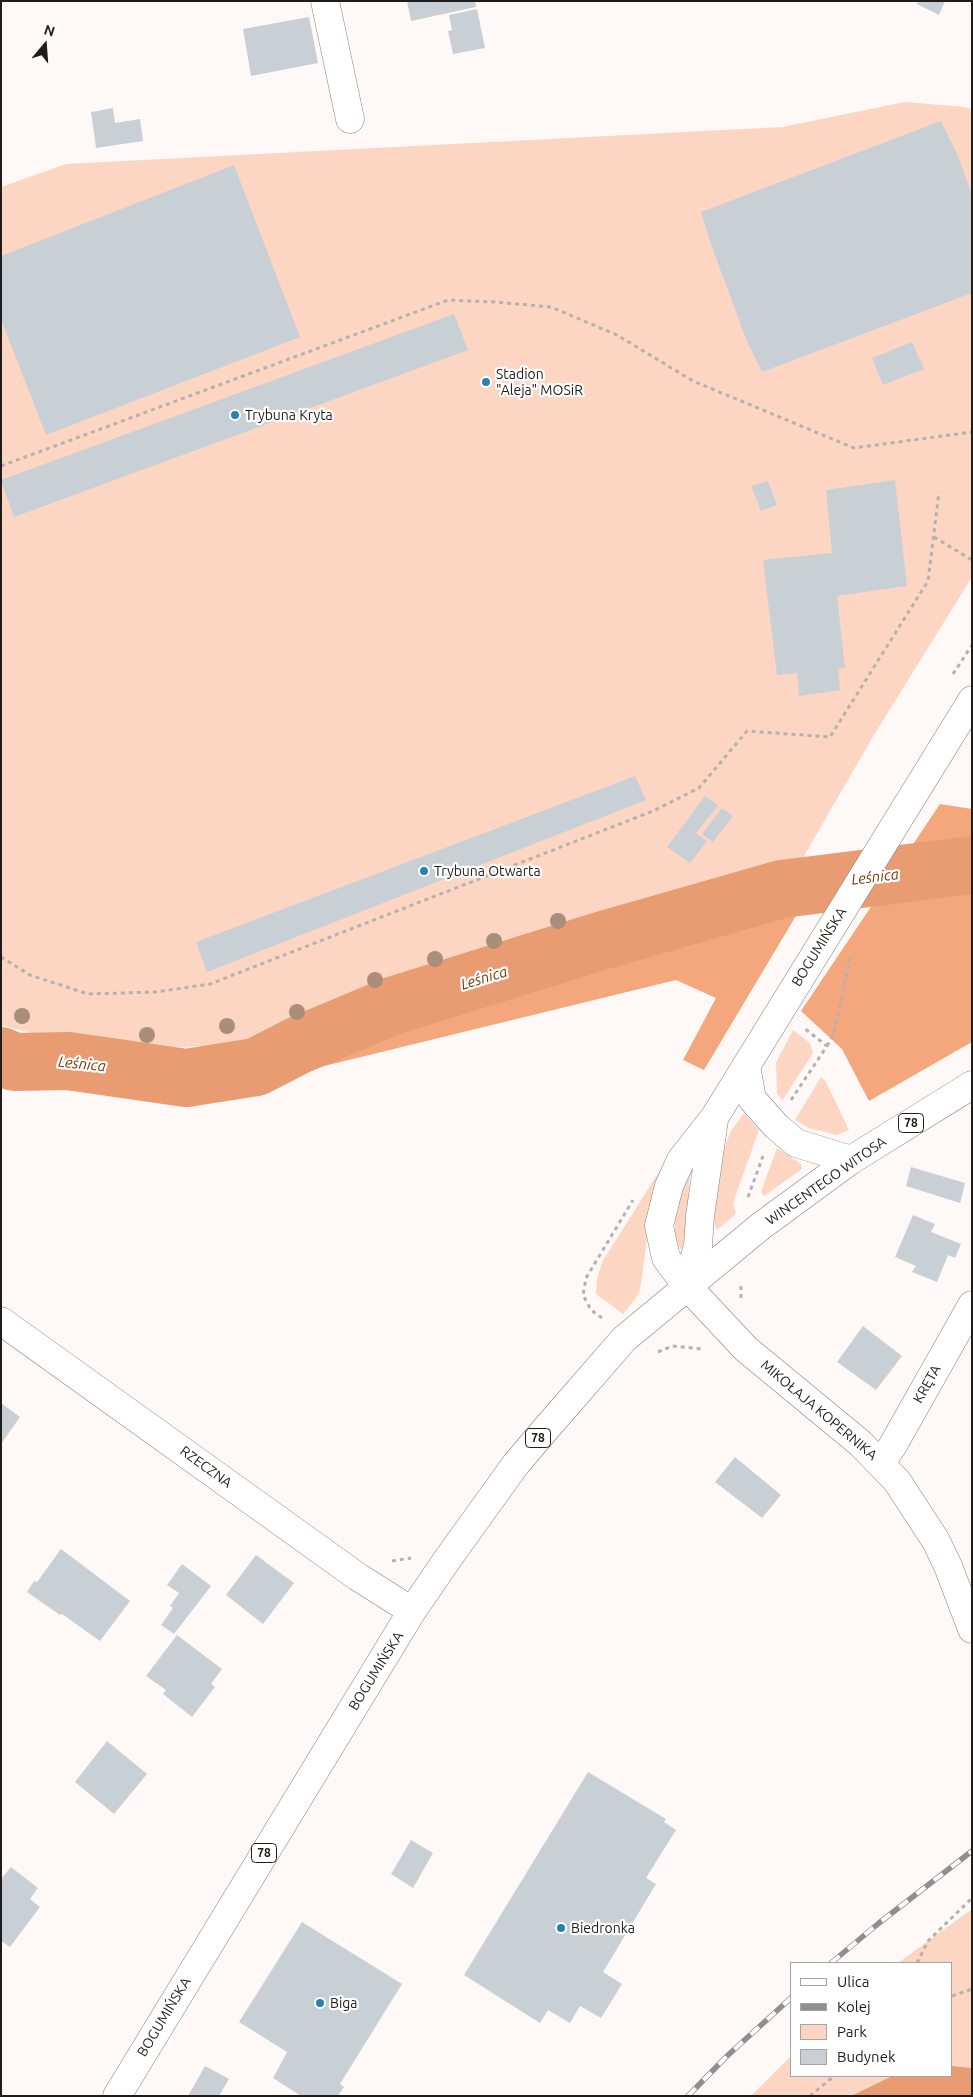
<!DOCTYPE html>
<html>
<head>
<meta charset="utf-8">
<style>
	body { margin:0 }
	#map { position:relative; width:973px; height:2097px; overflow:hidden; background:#fef9f6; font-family:Ubuntu,sans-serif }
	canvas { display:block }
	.frame { position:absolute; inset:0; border:2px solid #1f1c1a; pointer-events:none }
	.legend { position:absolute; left:790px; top:1962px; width:162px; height:115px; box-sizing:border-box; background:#fff; border:1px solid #a5a4a3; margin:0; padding:6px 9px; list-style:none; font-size:15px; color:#1f1c1a }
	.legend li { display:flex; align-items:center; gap:10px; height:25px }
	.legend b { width:25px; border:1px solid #a5a4a3 }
	.north { position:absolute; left:20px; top:20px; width:50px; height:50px; -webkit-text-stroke:4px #fff; paint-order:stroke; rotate:18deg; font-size:14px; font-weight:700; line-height:20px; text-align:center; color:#1f1c1a }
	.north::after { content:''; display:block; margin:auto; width:18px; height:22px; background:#1f1c1a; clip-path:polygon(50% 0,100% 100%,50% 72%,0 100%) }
</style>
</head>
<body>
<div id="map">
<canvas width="973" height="2097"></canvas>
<div class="frame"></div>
<ul class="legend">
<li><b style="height:6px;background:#fff"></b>Ulica</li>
<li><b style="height:6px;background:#928e8c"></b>Kolej</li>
<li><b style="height:14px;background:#fcd6c2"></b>Park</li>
<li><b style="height:14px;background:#c8d0d5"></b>Budynek</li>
</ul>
<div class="north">N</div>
</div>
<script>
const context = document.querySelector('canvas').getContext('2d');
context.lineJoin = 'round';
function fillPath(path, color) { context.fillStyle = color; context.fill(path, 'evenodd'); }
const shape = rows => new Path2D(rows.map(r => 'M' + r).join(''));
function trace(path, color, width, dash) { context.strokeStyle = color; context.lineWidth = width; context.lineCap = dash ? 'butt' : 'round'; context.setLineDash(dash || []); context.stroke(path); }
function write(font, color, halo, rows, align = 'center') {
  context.font = font + ' Ubuntu,sans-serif'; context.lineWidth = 4.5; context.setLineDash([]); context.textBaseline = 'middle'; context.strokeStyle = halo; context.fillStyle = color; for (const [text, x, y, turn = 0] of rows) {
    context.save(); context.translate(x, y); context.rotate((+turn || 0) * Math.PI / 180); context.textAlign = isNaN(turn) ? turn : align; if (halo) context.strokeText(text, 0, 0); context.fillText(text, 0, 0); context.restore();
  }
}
const green = shape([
	[905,102,965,107,972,110,972,577,871,740,796,870,492,961,313,1024,226,1045,135,1049,77,1045,1,1025,1,187,66,164,782,127],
	[793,1030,810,1043,813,1053,782,1101,777,1093,776,1063],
	[821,1077,825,1080,849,1130,837,1135,809,1128,795,1120],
	[744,1113,759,1130,733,1203,736,1214,717,1230,712,1219,715,1170,731,1131],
	[777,1148,801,1164,802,1169,764,1196,761,1192],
	[662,1167,651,1207,641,1284,638,1295,623,1314,596,1294,597,1279,602,1262],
	[690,1169,686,1239,681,1250,675,1238,675,1212,684,1183],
	[972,1909,972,2068,952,2066,952,1963,898,1963],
	[792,2055,792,2076,892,2076,851,2096,751,2096]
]);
const forest = shape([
	[940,804,972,809,972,1042,869,1101,842,1049,801,1011],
	[825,871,803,904,704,1070,683,1060,716,998,676,980,320,1067,193,1089,34,1077,17,1052,244,1049,442,984,601,935]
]);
const water = shape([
	[952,2066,972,2068,972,2096,851,2096,892,2076,952,2076]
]);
const river = shape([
	[1,1056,14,1062,68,1061,186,1078,256,1067,299,1045,392,1006,597,942,782,889,972,865]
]);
const building = shape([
	[407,1,475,1,476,7,411,21],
	[918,1,945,1,939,15,917,4],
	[477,9,485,48,453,54,448,31,452,30,449,15],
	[309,17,318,63,251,76,243,29],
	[113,108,115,123,140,119,143,141,96,148,91,112],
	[941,121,957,154,972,194,972,293,762,372,746,339,712,247,701,212],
	[234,165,300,337,46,435,1,319,1,256],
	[454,314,468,350,14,517,1,480],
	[912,342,924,369,883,385,872,358],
	[895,480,907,586,837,596,845,668,838,669,840,690,799,696,797,673,777,675,763,560,832,553,826,490],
	[768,481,777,505,761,511,751,486],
	[635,776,646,800,207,972,196,942],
	[705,796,718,805,696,833,707,841,690,863,667,847],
	[722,808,733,816,713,842,702,834],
	[911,1167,965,1183,960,1203,906,1186],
	[913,1215,935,1224,931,1232,961,1244,955,1258,948,1255,937,1282,912,1272,916,1266,895,1257],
	[863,1326,902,1356,876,1390,837,1362],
	[1,1403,20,1417,1,1444],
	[735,1457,781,1495,762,1518,715,1482],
	[61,1549,130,1601,100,1641,62,1614,60,1615,27,1592,34,1581,37,1582],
	[256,1555,294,1583,263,1624,226,1595],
	[182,1564,211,1586,174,1634,161,1625,173,1608,170,1606,179,1593,167,1585],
	[177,1635,222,1669,211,1684,215,1687,192,1717,163,1694,166,1690,146,1676],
	[107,1741,147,1774,114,1814,75,1782],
	[588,1772,666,1819,664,1822,676,1830,646,1878,656,1884,603,1972,622,1984,601,2018,580,2006,570,2023,548,2010,540,2023,464,1975],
	[411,1840,433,1853,413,1888,391,1874],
	[11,1867,38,1888,30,1899,40,1907,10,1947,1,1941,1,1879],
	[302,1922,402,1984,340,2084,344,2087,338,2096,301,2096,273,2078,287,2052,239,2022],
	[205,2066,229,2079,219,2096,188,2096]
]);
const path = shape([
	[1,466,448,300,495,302,551,307,617,335,693,381,854,448,972,432],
	[934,537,972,560],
	[953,674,972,645],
	[1,957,30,975,88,994,156,992,210,984,653,811,699,788,747,731,830,737,928,581,939,492],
	[827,1046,834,1033,850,958],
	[791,1100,827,1046,804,1028],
	[748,1197,763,1156],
	[741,1298,741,1287,743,1283],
	[602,1318,591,1310,583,1295,586,1278,633,1200],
	[658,1352,672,1346,703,1349],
	[392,1561,411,1558],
	[917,1963,928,1941,972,1898],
	[952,1996,972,1989],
	[810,2096,834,2076]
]);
const minor = shape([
	[325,1,350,119],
	[1,1321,358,1577,412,1611],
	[881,1463,893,1445,972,1305]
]);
const tertiary = shape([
	[972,700,714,1118,681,1160,669,1186,659,1226,666,1258,687,1286,746,1349,860,1443,897,1481,936,1541,948,1566,972,1629],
	[746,1066,752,1099,776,1126,796,1143,851,1160],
	[687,1286,698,1246,700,1216,714,1120]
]);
const primary = shape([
	[117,2096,412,1611,449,1557,516,1464,544,1431,624,1339,761,1226,851,1160,972,1085]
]);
const rail = shape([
	[831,1963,879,1923,972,1851],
	[688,2096,727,2056,792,1997]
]);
const trees = [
	[558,921],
	[494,941],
	[435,959],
	[375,980],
	[297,1012],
	[22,1016],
	[227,1026],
	[147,1035]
];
const markers = [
	[486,382,5,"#2583af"],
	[235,415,5,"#2583af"],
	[424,871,5,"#2583af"],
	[561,1928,5,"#2583af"],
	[320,2003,5,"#2583af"]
];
const shields = [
	[911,1123,25],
	[538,1438,25],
	[264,1853,25]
];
const shieldNames = [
	["78",911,1123],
	["78",538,1438],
	["78",264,1853]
];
const poiNames = [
	["Stadion",496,374],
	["\"Aleja\" MOSiR",496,390],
	["Trybuna Kryta",245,415],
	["Trybuna Otwarta",434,871],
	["Biedronka",571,1928],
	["Biga",330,2003]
];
const streetNames = [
	["BOGUMIŃSKA",819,947,-58],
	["WINCENTEGO WITOSA",826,1181,-35],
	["KRĘTA",927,1384,-61],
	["MIKOŁAJA KOPERNIKA",819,1410,40],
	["RZECZNA",206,1467,36],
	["BOGUMIŃSKA",376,1671,-58],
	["BOGUMIŃSKA",164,2017,-59]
];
const waterNames = [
	["Leśnica",875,877,-7],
	["Leśnica",484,978,-17],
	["Leśnica",82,1064,6]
];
fillPath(green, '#fcd6c2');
fillPath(forest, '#f4a67c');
fillPath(water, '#e99c72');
trace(river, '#e99c72', 58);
fillPath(building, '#c8d0d5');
trace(minor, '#857d7a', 29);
trace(tertiary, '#857d7a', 29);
trace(primary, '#857d7a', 29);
trace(path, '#b6b1af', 3, [4, 4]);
trace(minor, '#fff', 28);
trace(tertiary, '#fff', 28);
trace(primary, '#fff', 28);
trace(rail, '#928e8c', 5.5);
trace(rail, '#fff', 4, [11]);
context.fillStyle = '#aa8d7b';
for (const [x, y] of trees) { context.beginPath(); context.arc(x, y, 8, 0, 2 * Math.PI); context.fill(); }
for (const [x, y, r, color] of markers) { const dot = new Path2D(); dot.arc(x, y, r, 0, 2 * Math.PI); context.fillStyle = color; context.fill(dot); trace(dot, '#fff', 2); }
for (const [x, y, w] of shields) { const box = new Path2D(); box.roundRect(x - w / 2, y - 9.5, w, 19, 4); context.fillStyle = '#fff'; context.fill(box); trace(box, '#1f1c1a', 1); }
write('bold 12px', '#1f1c1a', null, shieldNames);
write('14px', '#1f1c1a', '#fff', poiNames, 'left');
write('14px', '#1f1c1a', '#fff', streetNames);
write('italic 15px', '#7b3603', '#fff', waterNames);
</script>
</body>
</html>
